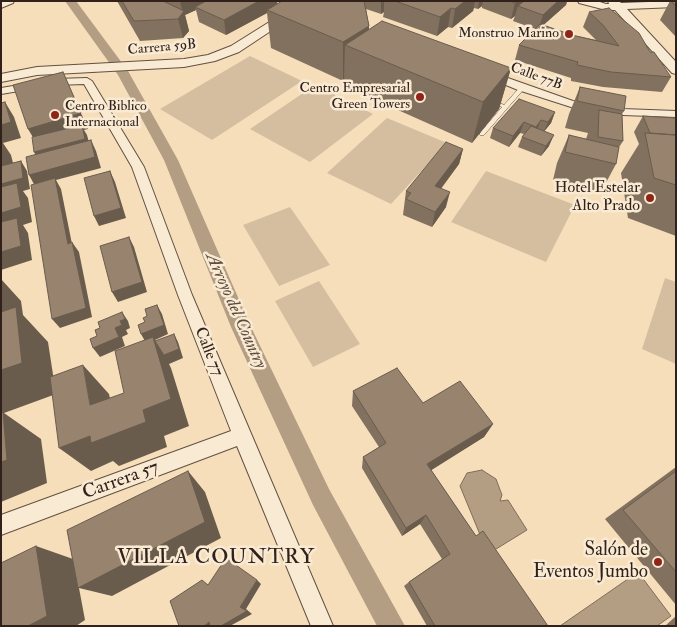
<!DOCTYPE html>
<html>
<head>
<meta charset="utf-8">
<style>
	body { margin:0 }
	#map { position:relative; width:677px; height:627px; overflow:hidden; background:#f6debb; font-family:"IM FELL Double Pica",serif }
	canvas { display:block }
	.frame { position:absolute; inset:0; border:2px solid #31211a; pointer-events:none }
</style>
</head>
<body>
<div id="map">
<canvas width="677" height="627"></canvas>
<div class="frame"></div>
</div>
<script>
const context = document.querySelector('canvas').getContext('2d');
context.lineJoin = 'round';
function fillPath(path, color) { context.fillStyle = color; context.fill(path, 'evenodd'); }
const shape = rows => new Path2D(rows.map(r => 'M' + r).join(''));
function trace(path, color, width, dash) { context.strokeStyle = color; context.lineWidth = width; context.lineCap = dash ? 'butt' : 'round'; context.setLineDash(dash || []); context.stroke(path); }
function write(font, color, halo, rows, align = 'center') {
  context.font = font + ' "IM FELL Double Pica",serif'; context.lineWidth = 5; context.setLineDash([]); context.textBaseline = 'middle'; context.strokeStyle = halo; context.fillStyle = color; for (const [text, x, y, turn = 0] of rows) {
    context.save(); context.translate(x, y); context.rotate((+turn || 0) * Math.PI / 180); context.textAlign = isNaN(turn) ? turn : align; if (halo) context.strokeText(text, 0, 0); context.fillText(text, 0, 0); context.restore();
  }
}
const green = shape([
	[250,56,302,81,212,140,160,109],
	[315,85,373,114,310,162,250,129],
	[387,118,447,143,391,204,327,173],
	[486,171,575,205,546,262,451,222],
	[290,207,330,265,279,286,243,225],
	[665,278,676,282,676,364,642,349],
	[319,281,360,344,313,367,275,301]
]);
const water = shape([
	[482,470,496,479,502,495,500,501,508,500,527,530,488,554,460,486,467,473,482,470],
	[638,572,671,616,657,626,560,626,638,572]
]);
const canal = shape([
	[65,1,76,1,128,71,178,160,251,327,329,489,405,626,377,626,313,505,231,327,164,160,118,75,65,1]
]);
const service = shape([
	[522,86,524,87,524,89,484,135,480,135,480,133,502,107,490,102,490,100,494,100,504,105,520,87,522,86]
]);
const minor = shape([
	[14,1,13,3,1,8,1,2,14,1],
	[488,71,573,101,623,109,676,111,676,117,623,115,571,107,518,90,484,76,483,74,488,71],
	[87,78,92,81,144,167,192,295,333,626,311,626,237,446,1,535,1,515,231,431,178,295,132,167,84,84,55,85,1,94,1,88,55,79,87,78]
]);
const tertiary = shape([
	[303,1,316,1,239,52,215,61,184,67,37,75,1,82,1,74,37,67,184,59,208,55,231,46,303,1],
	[578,1,597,1,606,4,609,4,608,1,619,1,621,3,676,1,676,7,627,9,676,62,676,74,672,73,615,10,606,10,579,3,578,1]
]);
const wall = shape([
	[117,1,277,1,277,4,282,1,567,1,566,5,543,25,572,35,596,40,583,27,589,12,650,52,671,77,662,92,603,87,571,81,571,78,515,60,519,45,535,29,513,21,515,16,511,19,482,8,482,6,478,9,474,8,473,11,452,28,448,27,437,36,383,17,384,12,381,14,366,9,369,26,369,29,511,68,499,109,472,143,344,86,344,80,343,81,271,48,267,13,226,35,199,22,196,10,185,15,189,31,183,38,140,41],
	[670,1,676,1,676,37,660,20],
	[580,87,624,111,622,114,623,141,618,149,616,164,601,192,553,180,557,163,569,135,586,139,588,133,565,128,569,114],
	[555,112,551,123,544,131,549,146,541,156,518,147,522,137,524,134,520,133,509,147,490,138,493,128],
	[643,116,676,118,676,236,628,218,621,173,639,144,634,132],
	[463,149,459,164,441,189,446,207,432,227,403,215,406,191],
	[353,391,423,403,493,424,484,437,431,470,476,536,548,626,427,626,404,586,409,582,442,559,420,524,402,536,362,468,363,457,379,447,352,406],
	[676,467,676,605,605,519],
	[676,616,676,626,665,626]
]);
const shadedWall = shape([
	[180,1,214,1,195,7,196,10,185,15,189,31,183,38,178,19,183,13],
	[259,1,277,1,278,7,267,10,267,13,226,35,224,20],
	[381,1,384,1,384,12,381,14],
	[465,1,475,1,473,11,452,28,455,9],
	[479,1,483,1,482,6,478,9],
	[518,1,532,1,518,6,515,16,511,19,515,3],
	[558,1,567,1,566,5,538,30,543,15],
	[451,8,448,27,437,36,440,17],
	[369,26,368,54,345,45,344,80,343,81,343,42],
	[511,68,499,109,472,143,483,102],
	[63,72,88,129,84,130,87,135,91,150,40,163,34,152,37,144,28,129],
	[5,102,14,117,21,138,3,143,11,155,13,163,21,161,27,171,30,189,23,191,28,198,32,222,23,225,28,233,32,260,1,270,1,125],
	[555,112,551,123,543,133,548,122],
	[541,120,537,130,532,137,536,127],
	[524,122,520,133,509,147,513,136],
	[554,135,549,146,541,156,546,146],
	[91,140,96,151,101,168,56,180,61,189,74,254,68,244,35,186,29,175],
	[463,149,459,164,431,201,435,186],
	[110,171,115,182,126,218,99,226,94,216],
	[450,192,446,207,432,227,435,212],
	[129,237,134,247,147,292,118,302,112,292],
	[72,242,79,252,92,317,60,328,52,319],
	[1,279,21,301,23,315,48,342,56,394,4,413,41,439,47,483,1,502],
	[157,305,162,314,168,334,155,340,164,355,174,334,178,342,183,358,169,364,171,368,189,426,164,436,167,447,119,466,113,461,91,471,59,448,143,410,146,343,141,334],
	[122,312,128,321,130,328,126,330,128,334,122,337,125,346,100,357,93,348,115,328,120,321],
	[83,365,109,394,117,431,90,405],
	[493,424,484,437,422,476,427,464],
	[188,471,205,492,221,538,112,596,79,588,85,620,76,626,28,626,36,546,73,559],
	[426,515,420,524,402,536,406,528],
	[257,580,261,584,246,609,252,614,230,626,221,626,240,607],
	[209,622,213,626,204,626]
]);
const building = shape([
	[122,1,163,1,184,11,178,19,134,21,122,1],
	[206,1,259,1,224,20,195,7,206,1],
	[282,1,364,1,369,26,343,42,267,10,282,1],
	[395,1,465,1,455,9,451,8,440,17,395,1],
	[509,1,518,1,515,3,509,1],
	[524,1,558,1,543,15,518,6,524,1],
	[671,1,676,1,676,6,671,1],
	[609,8,639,33,650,52,654,52,671,77,611,72,577,65,578,62,519,45,540,24,572,35,619,46,603,25,589,12,609,8],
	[382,21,511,68,483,102,345,45,382,21],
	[63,72,81,113,28,129,13,85,63,72],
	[580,87,626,96,624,111,577,101,580,87],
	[519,99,555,112,548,122,541,120,536,127,524,122,513,136,493,128,519,99],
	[5,102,11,122,1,125,1,103,5,102],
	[599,110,622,114,623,141,598,137,599,110],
	[643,116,676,118,676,135,650,133,643,116],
	[82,125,85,139,34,152,32,137,82,125],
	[531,126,554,135,546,146,522,137,531,126],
	[645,133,676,135,676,185,654,178,645,133],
	[569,135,619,147,616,164,565,152,569,135],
	[91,140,95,157,29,175,26,157,91,140],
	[446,142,463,149,435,186,450,192,435,212,406,199,411,193,406,191,446,142],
	[21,161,23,178,1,184,1,166,21,161],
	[110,171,121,208,94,216,84,178,110,171],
	[55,178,68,244,72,242,86,308,52,319,31,185,55,178],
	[17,183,21,207,1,213,1,187,17,183],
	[17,218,21,246,1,252,1,222,17,218],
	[129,237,142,282,112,292,100,246,129,237],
	[157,305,164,325,141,334,138,325,145,322,143,318,147,316,145,309,157,305],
	[16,307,22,363,1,370,1,312,16,307],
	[122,312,125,319,120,321,122,325,115,328,119,337,93,348,90,339,97,336,95,330,100,328,98,322,122,312],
	[174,334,179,349,164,355,155,341,174,334],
	[153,337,171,399,143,410,146,422,91,443,90,436,59,448,50,377,83,365,90,405,124,393,115,351,153,337],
	[397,368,423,403,460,381,493,424,427,464,476,536,483,531,548,626,435,626,409,582,450,554,426,515,406,528,363,457,386,443,353,391,397,368],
	[3,412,7,460,1,462,1,413,3,412],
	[188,471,205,522,78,588,67,530,188,471],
	[676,471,676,572,623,510,676,471],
	[36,546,47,616,28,626,1,626,1,563,36,546],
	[226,558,257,580,240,607,247,611,221,626,210,626,209,622,204,626,179,626,170,601,202,580,208,585,226,558]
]);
const markers = [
	[569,34,5,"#8f2418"],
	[420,97,5,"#8f2418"],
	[55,115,5,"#8f2418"],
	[650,198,5,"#8f2418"],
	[658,562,5,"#8f2418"]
];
const farPoinames = [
	["Monstruo Marino",559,34],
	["Centro Empresarial",410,89],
	["Green Towers",410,105],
	["Centro Biblico",65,107,"left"],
	["Internacional",65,123,"left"]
];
const farStreetnames = [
	["Carrera 59B",162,48,-5],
	["Calle 77B",536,77,20]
];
const poiNames = [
	["Hotel Estelar",640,189],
	["Alto Prado",640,207]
];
const streetNames = [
	["Calle 77",208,352,68]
];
const waterNames = [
	["Arroyo del Country",235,311,66]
];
const nearStreetnames = [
	["Carrera 57",121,481,-20]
];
const nearPoinames = [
	["Salón de",648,551],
	["Eventos Jumbo",648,573]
];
const nearNeighbourhoodnames = [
	["VILLA COUNTRY",216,558]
];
fillPath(green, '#d5bea0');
fillPath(water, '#b39e84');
trace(water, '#7f6c5a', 1);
fillPath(canal, '#b39e84');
trace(service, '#625042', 1);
trace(minor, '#625042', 2);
trace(tertiary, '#625042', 2);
fillPath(service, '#f9ead3');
fillPath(minor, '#f9ead3');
fillPath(tertiary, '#f9ead3');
fillPath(wall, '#82715f');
fillPath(shadedWall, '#6a5c4d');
fillPath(building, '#97836e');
trace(building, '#6a5c4d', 1);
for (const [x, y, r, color] of markers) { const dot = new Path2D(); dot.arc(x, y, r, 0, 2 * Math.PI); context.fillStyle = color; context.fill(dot); trace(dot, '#f9ead3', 2); }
write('14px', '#31211a', '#f9ead3', farPoinames, 'right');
write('14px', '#31211a', '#f9ead3', farStreetnames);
write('16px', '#31211a', '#f9ead3', poiNames, 'right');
write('16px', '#31211a', '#f9ead3', streetNames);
write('italic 18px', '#5e4d3f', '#f9ead3', waterNames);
write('19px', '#31211a', '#f9ead3', nearStreetnames);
write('19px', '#31211a', '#f9ead3', nearPoinames, 'right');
context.letterSpacing = '1px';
write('21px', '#31211a', '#f9ead3', nearNeighbourhoodnames);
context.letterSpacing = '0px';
</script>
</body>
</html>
